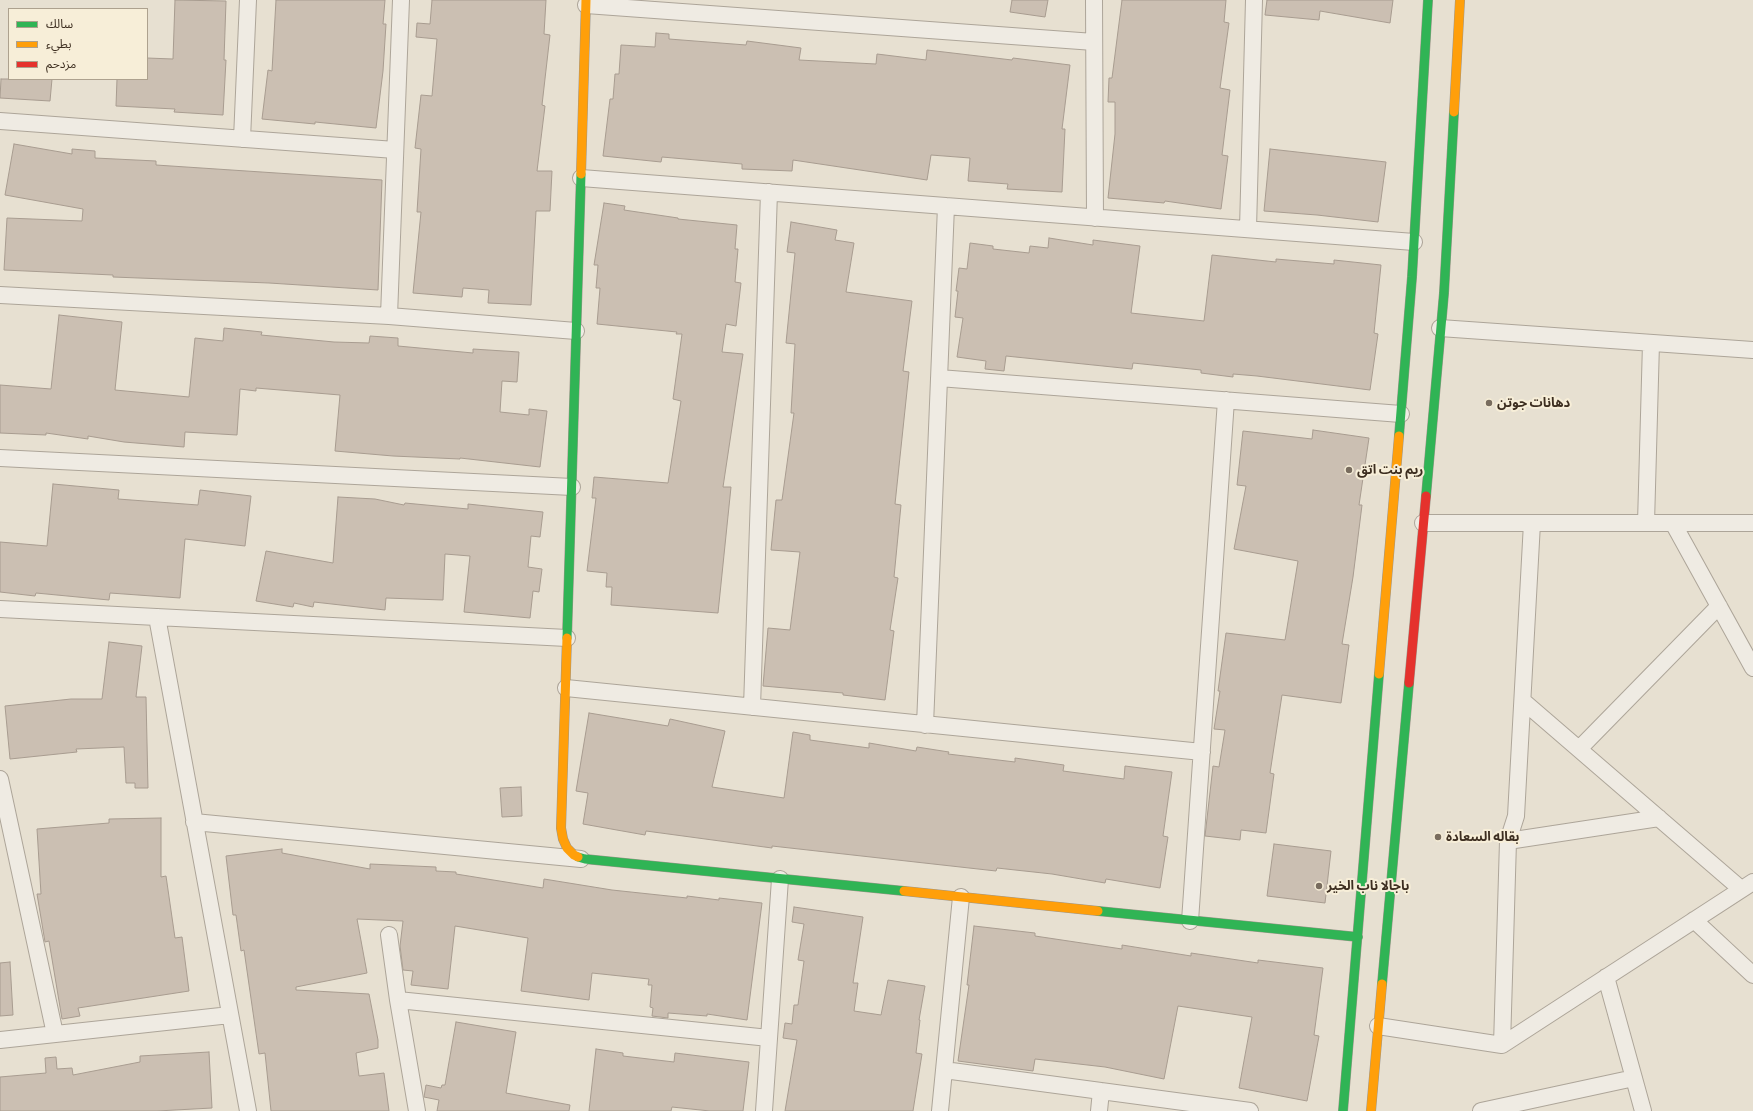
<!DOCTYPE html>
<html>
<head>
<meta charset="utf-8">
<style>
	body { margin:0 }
	#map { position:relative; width:1753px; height:1111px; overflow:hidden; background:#e7e0d1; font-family:"Zilla Slab","Noto Sans Arabic",serif }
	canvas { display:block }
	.legend { position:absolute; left:8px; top:8px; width:140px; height:72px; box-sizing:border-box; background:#f7eed8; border:1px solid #ada18e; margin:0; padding:5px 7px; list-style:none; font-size:12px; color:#3d2e20 }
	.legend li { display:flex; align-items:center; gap:8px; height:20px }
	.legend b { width:20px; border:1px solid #ada18e }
</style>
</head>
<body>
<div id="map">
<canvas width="1753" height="1111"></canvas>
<ul class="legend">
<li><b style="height:5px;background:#30b455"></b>سالك</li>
<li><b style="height:5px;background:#ff9f0a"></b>بطيء</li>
<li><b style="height:5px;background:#e5322d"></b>مزدحم</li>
</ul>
</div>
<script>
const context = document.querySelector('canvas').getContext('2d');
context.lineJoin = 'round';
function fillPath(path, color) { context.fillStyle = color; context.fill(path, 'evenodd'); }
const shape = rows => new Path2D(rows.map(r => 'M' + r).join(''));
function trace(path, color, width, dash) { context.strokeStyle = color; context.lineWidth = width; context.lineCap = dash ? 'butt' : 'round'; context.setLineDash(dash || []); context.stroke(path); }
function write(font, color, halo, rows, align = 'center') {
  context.font = font + ' "Zilla Slab","Noto Sans Arabic",serif'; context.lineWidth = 4; context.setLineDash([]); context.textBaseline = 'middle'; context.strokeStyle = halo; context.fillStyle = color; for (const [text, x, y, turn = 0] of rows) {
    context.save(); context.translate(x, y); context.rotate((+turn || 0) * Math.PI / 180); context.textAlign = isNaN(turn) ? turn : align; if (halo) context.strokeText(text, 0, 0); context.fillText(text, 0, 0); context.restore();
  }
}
const building = shape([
	[175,0,226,1,224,60,226,60,223,115,174,112,175,109,116,106,117,79,147,79,147,58,173,59,175,0],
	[276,0,385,0,383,24,386,24,383,71,376,128,315,122,315,124,262,119,268,70,272,71,276,0],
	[432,0,546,0,544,34,550,35,542,105,545,106,537,171,552,171,550,211,536,211,531,305,488,303,489,290,463,288,462,297,413,293,421,212,417,212,421,149,415,148,421,95,432,96,437,39,416,37,417,23,430,24,432,0],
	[1012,0,1048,0,1045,17,1010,12,1012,0],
	[1122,0,1226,0,1224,22,1229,23,1220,88,1230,90,1222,155,1228,156,1221,209,1165,201,1164,203,1108,198,1115,134,1115,102,1108,102,1109,78,1112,78,1122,0],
	[1267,0,1393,0,1390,23,1320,11,1319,20,1265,15,1267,0],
	[656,33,669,34,669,39,746,45,747,41,801,48,799,60,876,64,877,54,926,60,927,50,1012,60,1013,58,1070,65,1062,129,1065,129,1062,192,1007,189,1008,184,968,181,970,158,931,155,927,180,793,160,792,171,742,169,742,164,662,157,661,162,603,156,610,99,613,99,615,74,619,74,621,45,655,47,656,33],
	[1,79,52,79,50,101,0,98,1,79],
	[14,144,72,154,72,149,95,151,95,158,156,161,156,165,382,180,378,290,269,283,113,277,113,275,4,270,7,218,82,221,83,209,5,195,14,144],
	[1270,149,1386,162,1378,222,1317,215,1264,211,1270,149],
	[604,203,625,206,624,210,678,218,678,219,737,225,735,249,738,249,735,282,741,283,736,326,726,324,722,352,743,354,723,487,731,487,718,613,611,605,612,587,606,587,607,573,587,571,596,498,592,498,594,477,668,483,681,401,673,399,682,334,676,334,677,332,597,324,600,288,596,288,598,265,594,265,604,203],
	[791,222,837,230,835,240,854,243,846,292,912,301,903,371,909,372,895,504,901,505,894,577,898,578,890,630,894,631,885,700,843,695,843,693,763,686,768,628,790,630,800,552,771,550,776,500,782,500,794,413,791,413,795,344,786,343,795,253,787,252,791,222],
	[1049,238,1093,245,1093,240,1140,246,1131,313,1204,321,1212,255,1276,262,1276,259,1334,264,1334,260,1381,265,1374,333,1378,334,1370,390,1257,376,1233,374,1233,377,1201,373,1201,370,1133,363,1132,369,1006,356,1004,371,985,369,986,361,957,357,963,318,955,317,958,291,956,291,959,268,967,269,970,243,993,246,993,249,1029,253,1030,246,1048,248,1049,238],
	[59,315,122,322,115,390,189,397,195,338,223,341,224,328,262,332,261,335,334,342,369,343,370,336,398,338,398,346,473,353,473,349,519,352,517,382,502,381,500,412,529,415,529,409,547,411,540,467,460,458,460,459,393,456,335,451,340,395,256,388,256,391,240,389,237,435,185,432,184,447,124,442,88,436,88,439,46,433,46,435,0,433,0,385,51,389,59,315],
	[1313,430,1369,438,1359,505,1362,505,1353,577,1342,644,1349,645,1341,703,1282,695,1270,773,1274,774,1266,833,1241,830,1240,840,1205,836,1213,766,1219,767,1225,730,1214,729,1220,691,1218,691,1226,633,1285,640,1298,561,1234,549,1246,486,1237,485,1243,431,1312,439,1313,430],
	[53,484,119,490,118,499,198,505,200,490,251,496,245,546,185,539,180,598,110,593,109,600,36,593,35,596,0,592,0,542,47,546,53,484],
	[338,497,375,499,404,505,405,503,468,509,468,504,543,512,540,537,531,536,528,567,542,569,539,592,533,591,530,618,464,612,470,556,445,554,443,600,386,598,385,610,314,602,313,607,294,603,293,607,256,601,266,551,333,563,338,497],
	[109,642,142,646,136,697,146,697,148,788,135,788,135,783,126,783,124,747,76,749,77,752,10,759,5,706,71,699,102,699,109,642],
	[589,713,668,726,670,719,725,731,712,787,784,798,793,732,810,735,810,740,869,748,869,743,916,751,917,747,949,752,948,754,1015,762,1015,758,1064,765,1063,771,1124,779,1125,766,1172,772,1163,836,1168,837,1160,888,1106,879,1105,883,1052,874,997,868,996,871,772,846,772,848,646,831,645,835,583,824,588,793,576,791,589,713],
	[521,787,522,816,502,817,500,788,521,787],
	[161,818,161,877,166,876,175,938,182,937,189,991,78,1008,80,1016,62,1019,49,941,45,942,37,894,41,894,37,829,109,823,109,819,161,818],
	[1274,844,1331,851,1325,903,1267,896,1274,844],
	[282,849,282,853,370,869,370,864,436,867,436,871,456,872,456,874,543,888,544,879,612,890,687,898,687,896,719,900,719,898,762,903,747,1020,707,1014,707,1016,668,1013,668,1018,652,1016,653,1008,650,1007,652,985,648,985,649,979,592,973,589,1000,521,991,528,938,455,926,448,989,411,985,413,971,403,970,400,946,403,921,357,919,367,973,296,987,296,990,369,994,378,1040,378,1048,356,1053,359,1076,384,1073,389,1111,271,1111,265,1053,259,1054,244,950,241,951,236,915,233,915,226,856,282,849],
	[794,907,863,917,853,983,858,983,854,1011,881,1015,888,980,925,986,919,1020,920,1020,916,1053,922,1054,913,1111,785,1111,797,1040,783,1038,785,1023,792,1024,794,1005,798,1005,804,961,798,960,804,924,792,922,794,907],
	[974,926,1035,933,1035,936,1122,949,1122,945,1191,956,1191,953,1258,963,1258,960,1323,968,1314,1035,1319,1036,1307,1101,1239,1088,1252,1017,1178,1006,1164,1079,1105,1067,1035,1059,1033,1071,958,1061,969,985,967,985,974,926],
	[10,962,13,1015,0,1016,0,963,10,962],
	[456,1022,516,1032,506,1093,570,1105,569,1111,437,1111,439,1100,424,1097,426,1085,441,1088,442,1085,445,1085,456,1022],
	[596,1049,623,1053,623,1056,674,1062,675,1053,749,1062,743,1111,710,1111,672,1107,671,1111,589,1111,596,1049],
	[209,1052,212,1108,157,1111,0,1111,0,1077,46,1073,45,1058,56,1057,57,1069,72,1068,73,1075,140,1062,140,1056,209,1052]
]);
const street = shape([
	[1094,0,1095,218],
	[586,5,1094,42],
	[0,121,395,150],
	[242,139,248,0],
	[581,178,1414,242],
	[1248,229,1254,0],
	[0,295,389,316,576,331],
	[389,316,401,0],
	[1440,328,1753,350],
	[939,378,1401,414],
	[0,458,572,487],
	[1423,523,1753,523],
	[1646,523,1651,343],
	[1673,523,1753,668],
	[0,609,567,638],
	[157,617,248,1111],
	[566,688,1202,752],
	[1523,701,1741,889],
	[752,707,769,192],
	[925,725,946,206],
	[1579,749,1719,606],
	[0,779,55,1034],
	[194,822,581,859],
	[1508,841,1659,818],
	[1694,920,1753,975],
	[1190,921,1226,400],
	[389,935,398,1000,417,1111],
	[1606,977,1643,1111],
	[398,1000,769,1038],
	[1378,1026,1502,1045,1753,882],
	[0,1040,230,1015],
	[1502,1045,1508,841,1516,816,1532,523],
	[944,1070,1250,1111],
	[764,1111,780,879],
	[940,1111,961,897],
	[1099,1111,1101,1091],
	[1481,1111,1634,1078]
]);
const fast = shape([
	[1399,436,1412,277,1428,0],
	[1426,496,1444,293,1454,112],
	[567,638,581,174],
	[578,857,585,859,904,891],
	[1098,911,1358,937],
	[1382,984,1409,683],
	[1343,1111,1379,674]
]);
const slow = shape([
	[1454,112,1460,0],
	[581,174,586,0],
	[567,638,561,828,563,839,567,848,574,855,578,857],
	[1379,674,1399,436],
	[904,891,1098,911],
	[1371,1111,1382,984]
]);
const jam = shape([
	[1409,683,1426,496]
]);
const markers = [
	[1489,403,4,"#786c5e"],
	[1349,470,4,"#786c5e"],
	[1438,837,4,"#786c5e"],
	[1319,886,4,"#786c5e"]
];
const poiNames = [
	["دهانات جوتن",1497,403],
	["ريم بنت اتق",1357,470],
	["بقاله السعادة",1446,837],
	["باجالا ناب الخير",1327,886]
];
fillPath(building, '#cbbfb2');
trace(building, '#a89c90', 1);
trace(street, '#ada599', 18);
trace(fast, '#9c958a', 10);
trace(slow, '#9c958a', 10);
trace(jam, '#9c958a', 10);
trace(street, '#efebe3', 16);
trace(fast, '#30b455', 9);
trace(slow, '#ff9f0a', 9);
trace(jam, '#e5322d', 9);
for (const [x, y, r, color] of markers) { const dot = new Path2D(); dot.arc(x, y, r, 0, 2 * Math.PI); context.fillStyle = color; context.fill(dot); trace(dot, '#f7eed8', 1.5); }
write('bold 13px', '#3d2e20', '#f7eed8', poiNames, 'left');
</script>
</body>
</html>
